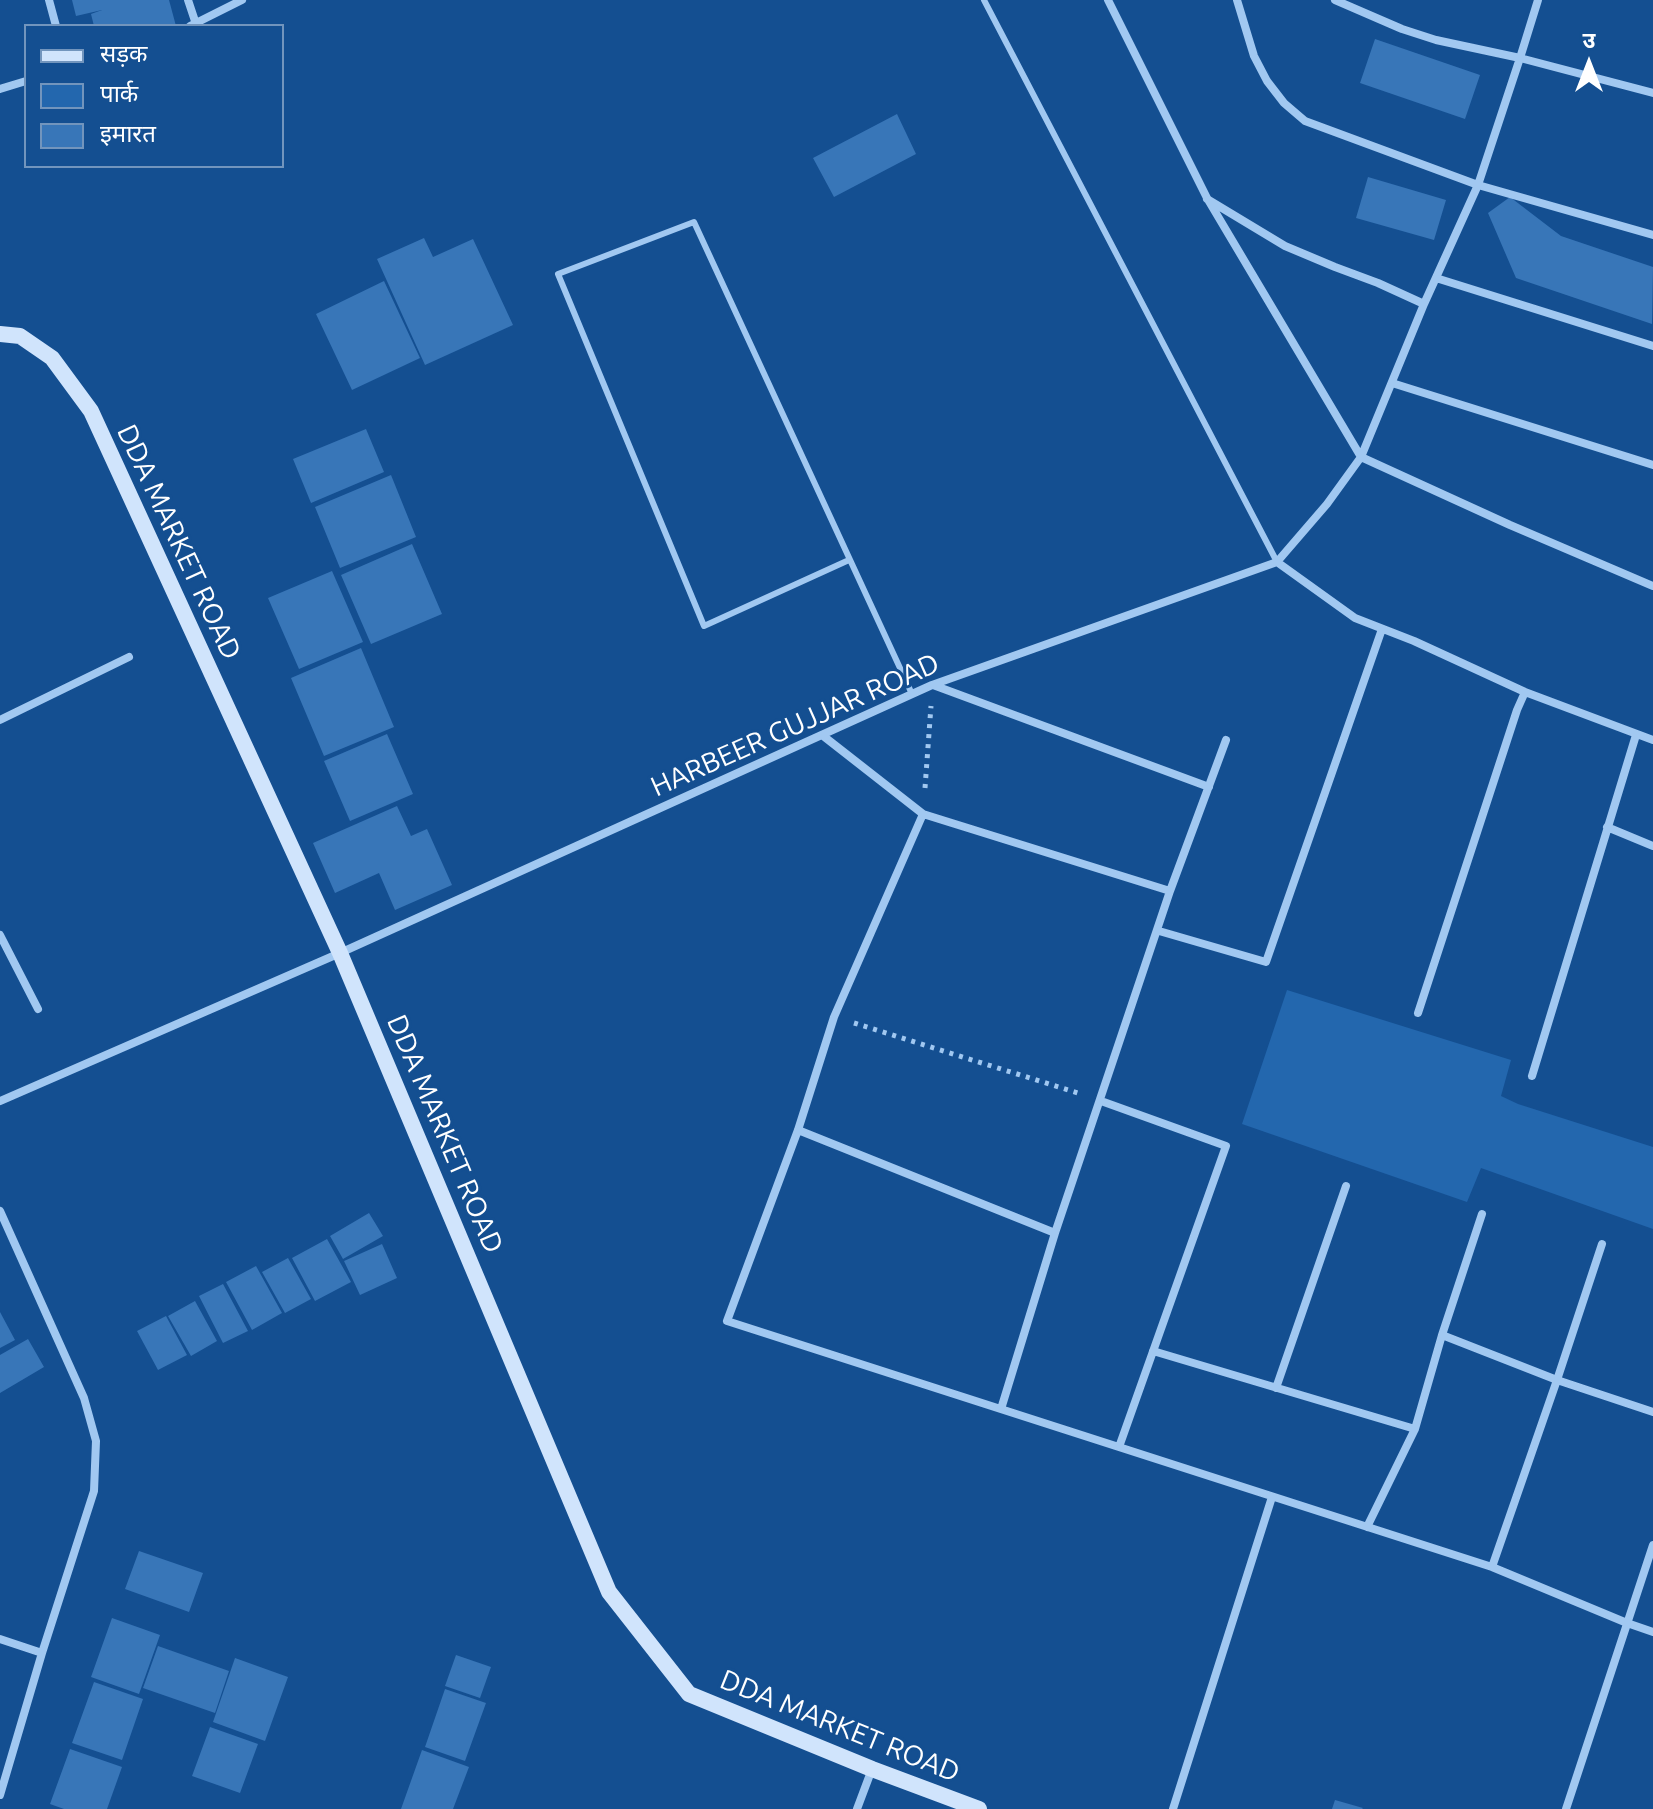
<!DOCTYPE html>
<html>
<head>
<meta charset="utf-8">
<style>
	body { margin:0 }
	#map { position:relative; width:1653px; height:1809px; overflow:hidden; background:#144f91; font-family:Ubuntu,"Noto Sans Devanagari",sans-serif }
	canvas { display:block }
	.legend { position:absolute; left:24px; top:24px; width:260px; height:144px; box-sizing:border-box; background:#144f91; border:2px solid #7295bd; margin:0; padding:10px 14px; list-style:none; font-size:24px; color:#fff }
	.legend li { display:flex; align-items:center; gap:16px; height:40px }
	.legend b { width:40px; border:2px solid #7295bd }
	.north { position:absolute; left:1549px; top:24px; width:80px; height:80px; -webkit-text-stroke:6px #144f91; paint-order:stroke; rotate:0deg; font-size:22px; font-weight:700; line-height:32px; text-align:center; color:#fff }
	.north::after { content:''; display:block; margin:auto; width:28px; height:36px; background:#fff; clip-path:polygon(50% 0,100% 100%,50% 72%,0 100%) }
</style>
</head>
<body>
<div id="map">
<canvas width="1653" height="1809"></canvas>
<ul class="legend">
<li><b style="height:10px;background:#d0e4fc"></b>सड़क</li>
<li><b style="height:22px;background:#2367ae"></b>पार्क</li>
<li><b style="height:22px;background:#3876b8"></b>इमारत</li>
</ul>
<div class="north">उ</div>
</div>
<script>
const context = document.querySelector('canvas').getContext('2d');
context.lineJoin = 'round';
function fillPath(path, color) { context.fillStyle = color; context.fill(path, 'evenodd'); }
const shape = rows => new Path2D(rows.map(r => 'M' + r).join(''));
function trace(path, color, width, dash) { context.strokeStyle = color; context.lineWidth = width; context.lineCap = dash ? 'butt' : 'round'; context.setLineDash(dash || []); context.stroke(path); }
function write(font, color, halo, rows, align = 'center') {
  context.font = font + ' Ubuntu,sans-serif'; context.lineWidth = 6; context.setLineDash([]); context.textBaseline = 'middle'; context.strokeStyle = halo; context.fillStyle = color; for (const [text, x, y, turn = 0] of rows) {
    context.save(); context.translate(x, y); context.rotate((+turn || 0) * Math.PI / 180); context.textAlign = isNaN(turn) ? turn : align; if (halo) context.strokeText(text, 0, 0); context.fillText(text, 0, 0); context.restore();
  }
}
const green = shape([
	[1287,990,1511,1060,1501,1096,1518,1104,1653,1147,1653,1229,1481,1168,1467,1202,1242,1124]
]);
const building = shape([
	[72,0,169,0,176,26,94,26,91,14,102,10,76,16],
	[1375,39,1480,75,1465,119,1360,83],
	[897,114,916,154,834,197,813,158],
	[1368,177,1446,200,1434,240,1356,218],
	[1510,197,1561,236,1653,267,1652,324,1516,278,1488,213],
	[424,238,433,257,473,239,513,325,425,365,377,259],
	[384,281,420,358,352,390,316,314],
	[366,429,384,472,311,503,293,459],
	[391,475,416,537,340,568,315,507],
	[412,544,442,614,371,644,341,575],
	[332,571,363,642,299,669,268,598],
	[361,648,394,727,324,756,291,678],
	[387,734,413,794,350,821,324,761],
	[397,806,411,836,427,829,452,885,395,910,379,873,335,893,313,843],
	[369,1213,383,1236,343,1259,330,1236],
	[327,1239,351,1282,315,1301,292,1258],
	[382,1244,397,1278,360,1295,344,1261],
	[288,1258,311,1299,285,1313,262,1272],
	[256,1266,282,1313,252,1330,226,1282],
	[223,1284,248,1331,223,1343,199,1296],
	[195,1301,217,1341,191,1356,168,1316],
	[0,1312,15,1340,0,1348],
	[166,1316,187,1355,158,1370,137,1331],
	[28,1339,44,1367,0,1393,0,1355],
	[139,1551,203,1573,189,1612,125,1589],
	[112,1618,160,1635,139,1694,91,1677],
	[158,1646,229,1671,215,1713,143,1688],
	[456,1655,491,1667,480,1698,445,1686],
	[235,1658,288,1677,265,1741,213,1722],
	[94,1682,143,1699,122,1760,72,1743],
	[445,1689,486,1703,465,1761,425,1747],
	[210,1727,258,1744,240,1793,192,1776],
	[70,1749,122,1767,107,1809,64,1809,50,1804],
	[422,1750,469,1767,453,1809,401,1809],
	[1335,1800,1363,1808,1362,1809,1332,1809]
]);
const path = shape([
	[925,788,931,706],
	[854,1023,1081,1094]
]);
const lane = shape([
	[984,0,1277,562],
	[849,560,704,626,558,274,694,222,912,694]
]);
const street = shape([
	[49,0,56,26],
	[188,0,196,24],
	[1108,0,1207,198,1361,457,1510,525,1653,586],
	[1237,0,1254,56,1267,81,1284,103,1305,121,1478,185,1653,235],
	[1335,0,1402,29,1436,40,1520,58,1653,93],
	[190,26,242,0],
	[0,89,26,81],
	[1207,199,1285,246,1335,267,1378,283,1424,304],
	[1436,278,1653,346],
	[1392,383,1653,465],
	[1277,562,1355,618,1414,641,1525,692,1653,740],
	[933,685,1209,787],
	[0,720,129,657],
	[822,735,923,814,1170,891],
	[923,814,834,1017,798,1130,727,1321,1492,1567,1627,1623,1653,1632],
	[1607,827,1653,846],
	[1159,931,1266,962,1382,629],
	[0,935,38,1009],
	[1418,1013,1517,710,1525,692],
	[1532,1076,1636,735],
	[0,1101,340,953,932,685,1277,562,1327,504,1361,457,1424,304,1478,185,1520,58,1538,0],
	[1101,1101,1226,1146,1119,1447],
	[798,1130,1055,1233],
	[0,1211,84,1398,96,1441,94,1491,42,1653],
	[1442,1335,1557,1380,1653,1412],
	[1153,1351,1415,1429],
	[1276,1388,1346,1186],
	[1001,1409,1055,1233,1170,891,1226,740],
	[1367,1527,1415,1429,1442,1335,1482,1214],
	[1492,1567,1557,1380,1602,1244],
	[0,1639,42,1653,0,1795],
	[857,1809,872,1769],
	[1173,1809,1272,1497],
	[1566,1809,1653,1545]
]);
const secondary = shape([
	[0,334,20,336,52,358,91,411,340,953,609,1592,689,1694,872,1769,979,1809]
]);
const streetNames = [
	["DDA MARKET ROAD",179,542,65],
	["HARBEER GUJJAR ROAD",795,725,-24],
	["DDA MARKET ROAD",445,1134,67],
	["DDA MARKET ROAD",840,1726,22]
];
fillPath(green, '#2367ae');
fillPath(building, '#3876b8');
trace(path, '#a1c8f1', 5, [4, 6]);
trace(lane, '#a1c8f1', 6);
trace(street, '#a1c8f1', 8);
trace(secondary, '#d0e4fc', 16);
write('28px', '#fff', '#144f91', streetNames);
</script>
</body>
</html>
